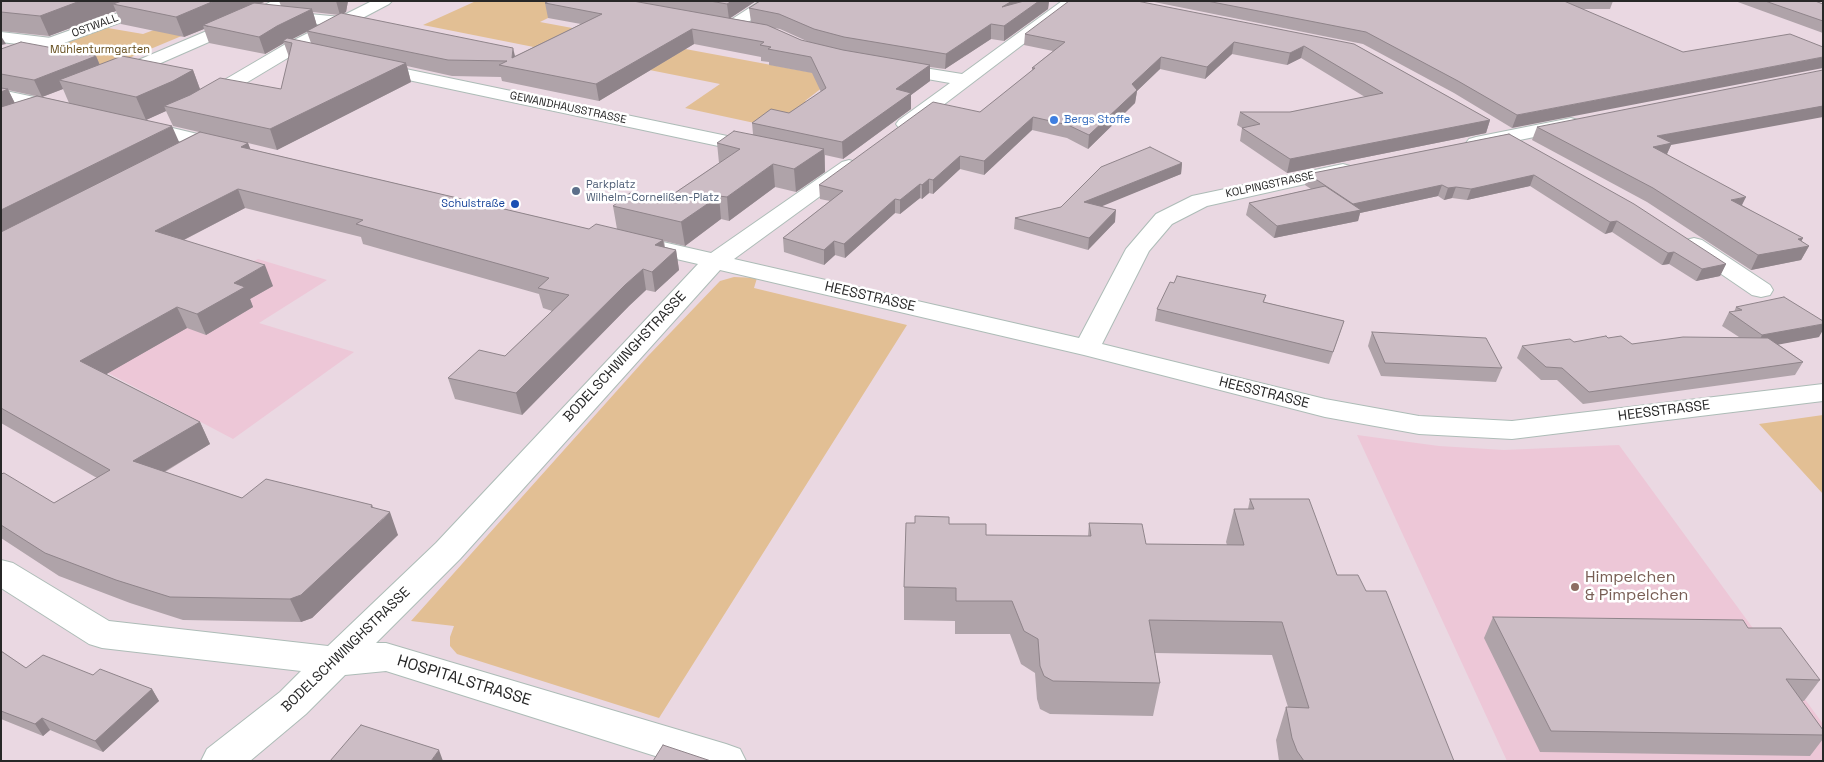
<!DOCTYPE html>
<html>
<head>
<meta charset="utf-8">
<style>
	body { margin:0 }
	#map { position:relative; width:1824px; height:762px; overflow:hidden; background:#ead8e2; font-family:"Space Grotesk",sans-serif }
	canvas { display:block }
	.frame { position:absolute; inset:0; border:2px solid #272727; pointer-events:none }
</style>
</head>
<body>
<div id="map">
<canvas width="1824" height="762"></canvas>
<div class="frame"></div>
</div>
<script>
const context = document.querySelector('canvas').getContext('2d');
context.lineJoin = 'round';
function fillPath(path, color) { context.fillStyle = color; context.fill(path, 'evenodd'); }
const shape = rows => new Path2D(rows.map(r => 'M' + r).join(''));
function trace(path, color, width, dash) { context.strokeStyle = color; context.lineWidth = width; context.lineCap = dash ? 'butt' : 'round'; context.setLineDash(dash || []); context.stroke(path); }
function write(font, color, halo, rows, align = 'center') {
  context.font = font + ' "Space Grotesk",sans-serif'; context.lineWidth = 5; context.setLineDash([]); context.textBaseline = 'middle'; context.strokeStyle = halo; context.fillStyle = color; for (const [text, x, y, turn = 0] of rows) {
    context.save(); context.translate(x, y); context.rotate((+turn || 0) * Math.PI / 180); context.textAlign = isNaN(turn) ? turn : align; if (halo) context.strokeText(text, 0, 0); context.fillText(text, 0, 0); context.restore();
  }
}
const education = shape([
	[258,259,327,280,259,323,354,352,233,439,108,373,245,265],
	[1357,435,1439,446,1504,450,1619,445,1823,724,1823,761,1507,761]
]);
const green = shape([
	[476,1,582,1,540,22,836,77,805,101,832,106,773,127,685,108,720,84,423,25],
	[189,17,227,17,117,63,124,67,23,57,102,27,143,34],
	[734,277,757,278,754,288,907,325,659,718,457,654,450,646,450,637,454,626,411,621,648,356,720,281],
	[1823,415,1823,494,1759,424]
]);
const pedestrian = shape([
	[278,11,341,17,347,19,349,22,347,25,341,27,272,19,270,16,272,13,278,11],
	[1,32,51,38,57,39,59,43,57,47,51,48,1,42,1,32]
]);
const minor = shape([
	[272,1,292,1,266,17,122,80,116,81,110,80,107,76,110,72,254,11,272,1],
	[372,1,392,1,389,4,296,53,211,104,204,106,197,104,195,100,197,96,284,45,372,1],
	[760,1,779,1,738,29,726,29,724,26,726,23,760,1],
	[1062,1,1080,1,913,128,906,130,899,128,896,124,899,120,950,83,887,72,884,68,887,64,893,63,962,74,1062,1],
	[146,3,152,5,154,8,152,11,1,66,1,55,146,3],
	[372,62,756,142,763,144,766,148,763,152,756,154,366,71,363,67,366,63,372,62],
	[1,90,68,104,70,108,68,112,61,114,1,101,1,90],
	[1571,118,1578,120,1581,124,1578,128,1476,149,1469,147,1466,143,1469,139,1476,137,1571,118],
	[139,120,231,142,234,146,231,150,224,152,132,130,129,126,132,122,139,120],
	[849,160,856,162,859,166,856,170,734,259,1079,338,1126,249,1156,214,1192,196,1343,164,1350,166,1353,170,1350,174,1207,206,1172,224,1149,251,1102,344,1325,399,1419,416,1512,421,1823,384,1823,401,1512,439,1419,434,1325,417,1084,355,720,270,460,559,376,643,386,643,726,744,740,749,746,761,671,761,386,671,345,675,306,714,250,761,201,761,207,749,280,692,301,671,102,648,89,644,1,588,1,560,13,563,109,621,328,646,436,543,698,264,633,249,629,244,633,239,641,237,711,253,842,162,849,160],
	[1694,238,1702,240,1770,285,1773,290,1770,295,1761,297,1752,295,1686,250,1682,245,1686,240,1694,238]
]);
const wall = shape([
	[1,1,266,1,261,4,281,6,279,1,348,1,346,12,342,14,515,56,581,24,548,18,545,3,549,1,756,1,730,18,751,22,749,8,760,1,1049,1,1048,9,1004,41,991,39,945,69,930,67,930,81,911,95,911,109,843,159,825,155,825,172,796,192,775,187,729,221,721,219,685,246,664,241,665,247,676,250,679,270,655,292,646,290,629,306,522,415,455,399,448,378,505,356,552,311,543,308,539,294,363,244,361,237,245,208,184,240,273,286,250,299,253,307,206,335,187,328,106,374,200,422,210,444,165,472,242,498,373,508,398,535,312,618,301,622,183,620,130,603,59,576,1,538,1,474,54,503,97,478,1,423,1,49,96,56,100,65,193,70,200,89,281,89,289,57,284,43,265,54,209,43,204,29,184,37,121,24,116,11,49,36,1,31],
	[313,12,339,15,317,26],
	[774,28,780,29,811,43,801,40],
	[307,32,311,43,291,39],
	[694,44,761,57,761,61,769,62,769,65,812,73,821,92,789,113,752,123,753,134,717,143,719,163,663,201,613,206,617,229,589,229,250,149,248,143,277,150,411,82,407,66,452,76,501,77,502,81,599,101],
	[63,89,69,103,42,97],
	[8,90,36,96,15,103],
	[166,111,173,126,199,132,179,142,146,120],
	[1149,1,1613,1,1610,9,1583,9,1512,128,1454,93,1363,44],
	[1735,1,1815,1,1823,4,1823,33],
	[1025,34,1354,44,1490,120,1486,133,1287,173,1240,141,1242,128,1237,125,1240,112,1290,112,1365,97,1301,58,1287,65,1232,54,1205,79,1160,69,1137,91,1135,103,1088,149,1067,138,1032,130,984,175,960,169,933,194,929,193,922,199,920,198,900,214,895,213,845,258,835,255,824,265,784,252,783,238,830,201,820,199,819,185,980,112,1032,71,1032,68,1053,51,1024,45],
	[1537,127,1671,145,1667,154,1742,205,1809,246,1801,260,1751,270,1647,202,1532,140],
	[1509,134,1726,264,1720,276,1696,281,1669,264,1662,265,1612,232,1605,234,1530,186,1467,200,1452,198,1444,200,1438,196,1360,213,1358,221,1274,238,1246,215,1249,203,1311,189,1305,185,1308,174],
	[1182,163,1181,174,1100,206,1115,222,1088,250,1014,229,1015,218,1061,207],
	[1266,295,1264,302,1344,321,1340,333,1329,364,1155,321,1157,309],
	[1736,307,1819,337,1778,344,1803,362,1795,375,1583,404,1557,380,1541,380,1517,358,1522,346,1574,342,1608,338,1632,344,1739,337,1722,326,1729,312,1734,312],
	[1372,332,1502,368,1496,382,1381,376,1368,346],
	[1250,499,1337,575,1366,591,1454,761,1279,761,1276,740,1286,707,1288,707,1272,655,1155,653,1160,683,1153,716,1050,714,1040,709,1037,699,1035,673,1021,664,1010,634,955,634,955,621,904,620,904,587,949,524,986,535,1088,536,1089,523,1146,544,1227,545,1226,542,1234,509,1248,509],
	[1493,617,1748,628,1820,680,1804,701,1801,701,1823,730,1823,739,1810,756,1540,752,1484,638],
	[1,651,26,668,93,675,152,689,159,701,103,752,50,730,43,736,1,719]
]);
const shadedWall = shape([
	[80,1,142,1,113,4,116,11,49,36,40,16],
	[214,1,266,1,208,27,203,25,204,29,184,37,176,17],
	[336,1,348,1,346,12,340,15],
	[732,1,756,1,729,19,727,4],
	[1012,1,1033,1,1002,7],
	[1039,1,1049,1,1048,9,1004,41,1004,26],
	[312,9,317,26,287,42,283,41,284,43,265,54,259,37,277,26],
	[991,24,991,39,945,69,946,54],
	[692,29,694,44,599,101,596,84],
	[1,36,6,44,1,45],
	[1234,42,1232,54,1205,79,1207,67],
	[1304,46,1301,58,1287,65,1290,53],
	[513,48,517,64,512,58],
	[96,56,103,73,59,80,63,89,42,97,34,80],
	[1161,57,1160,69,1137,91,1135,103,1088,149,1089,135,1132,84],
	[1823,57,1823,68,1512,128,1517,115],
	[406,63,411,82,277,150,270,129],
	[930,65,930,81,911,95,911,109,843,159,842,142,896,89],
	[193,70,201,92,164,106,166,111,146,120,136,97],
	[8,89,16,106,1,112,1,92],
	[1823,103,1823,117,1671,145,1666,156,1647,160,1657,136],
	[1033,117,1032,130,984,175,984,161],
	[1490,120,1486,133,1287,173,1290,159],
	[172,126,180,144,1,235,1,210],
	[248,143,255,161,241,147],
	[824,149,825,172,796,192,794,169],
	[960,156,960,169,933,194,933,180],
	[1182,163,1181,174,1083,214,1084,202],
	[773,164,775,187,729,221,727,197],
	[1534,175,1530,186,1467,200,1471,189],
	[929,179,929,193,922,199,922,185],
	[920,184,920,198,900,214,900,200],
	[1442,185,1438,196,1360,213,1358,221,1274,238,1277,226,1353,204],
	[1456,187,1452,198,1444,200,1448,188],
	[238,189,245,208,164,250,155,231],
	[719,196,721,219,685,246,681,222],
	[1746,197,1739,211,1731,200],
	[895,199,895,213,845,258,844,244],
	[1116,210,1115,222,1088,250,1089,238],
	[1617,221,1612,232,1605,234,1610,222],
	[1803,238,1798,248,1809,246,1801,260,1751,270,1758,255,1798,239],
	[663,240,666,259,676,250,679,270,655,292,652,272,655,245],
	[834,241,835,255,824,265,824,250],
	[1674,252,1669,264,1662,265,1668,253],
	[1726,264,1720,276,1696,281,1702,269],
	[265,265,273,286,250,299,253,307,206,335,197,314,234,283],
	[643,269,646,290,629,306,522,415,516,393,625,285],
	[177,307,187,328,91,383,80,361],
	[1823,324,1823,330,1819,337,1755,349,1762,335],
	[200,422,210,444,145,483,133,461],
	[372,505,379,523,390,512,398,535,312,618,301,622,290,599],
	[152,689,159,701,103,752,95,741],
	[42,718,50,730,43,736,35,724],
	[439,750,443,761,431,761]
]);
const building = shape([
	[1,1,80,1,40,16,1,12,1,1],
	[122,1,214,1,176,17,113,4,122,1],
	[549,1,633,1,767,25,801,40,843,50,930,65,896,89,911,93,842,142,752,123,771,109,789,113,826,88,811,57,768,49,771,47,760,45,764,42,692,29,596,84,499,65,507,61,448,60,307,31,341,13,513,48,512,58,602,14,545,3,549,1],
	[710,1,732,1,727,4,710,1],
	[760,1,1012,1,1002,7,1024,1,1039,1,1004,26,991,24,946,54,844,37,814,29,779,14,749,8,760,1],
	[1069,1,1137,1,1354,44,1490,120,1290,159,1242,128,1260,124,1240,112,1290,112,1383,93,1304,46,1290,53,1234,42,1207,67,1161,57,1132,84,1137,90,1089,135,1068,125,1033,117,984,161,960,156,933,180,929,179,922,185,920,184,900,200,895,199,844,244,834,241,824,250,783,238,843,191,819,185,933,102,980,112,1035,68,1032,68,1065,42,1025,34,1069,1],
	[1207,1,1564,1,1683,52,1790,34,1823,47,1823,57,1517,115,1458,81,1366,32,1207,1],
	[1765,1,1815,1,1823,4,1823,21,1765,1],
	[254,3,312,9,277,26,259,37,203,25,254,3],
	[287,38,406,63,270,129,164,106,190,95,220,78,281,89,292,43,283,41,287,38],
	[21,42,96,56,34,80,1,74,1,49,21,42],
	[122,56,193,70,173,81,136,97,59,80,122,56],
	[1823,70,1823,106,1657,136,1672,143,1653,147,1746,197,1731,200,1803,238,1798,239,1809,246,1758,255,1653,188,1537,127,1823,70],
	[1,88,8,89,1,92,1,88],
	[37,96,172,126,1,210,1,107,37,96],
	[734,131,824,149,794,169,773,164,727,197,719,196,681,222,613,206,630,193,663,201,740,149,717,143,734,131],
	[200,132,248,143,241,147,589,229,596,224,663,240,655,245,676,250,652,272,643,269,625,285,516,393,448,378,479,350,505,356,569,295,538,288,549,278,356,224,363,220,238,189,155,231,265,265,234,283,245,287,197,314,177,307,80,361,200,422,133,461,242,498,266,479,372,505,371,507,390,512,301,595,290,599,170,597,116,580,45,553,1,525,1,474,4,473,54,503,110,470,1,408,1,232,200,132],
	[1509,134,1634,204,1726,264,1702,269,1674,252,1668,253,1617,221,1610,222,1534,175,1471,189,1456,187,1448,188,1442,185,1353,204,1308,174,1509,134],
	[1150,147,1182,163,1084,202,1116,210,1089,238,1015,218,1061,207,1101,167,1150,147],
	[1325,186,1361,210,1277,226,1249,203,1325,186],
	[1177,276,1266,295,1263,302,1344,321,1333,352,1157,309,1170,282,1174,283,1177,276],
	[1784,297,1823,321,1823,324,1762,335,1729,312,1742,310,1736,307,1784,297],
	[1372,332,1486,338,1502,368,1385,363,1372,332],
	[1606,336,1608,338,1621,336,1632,344,1683,337,1768,338,1803,362,1589,392,1562,368,1546,367,1522,346,1570,339,1574,342,1606,336],
	[1250,499,1309,499,1337,575,1358,575,1366,591,1386,591,1454,761,1304,761,1297,751,1292,738,1286,707,1309,708,1282,622,1149,620,1160,683,1053,681,1044,676,1040,666,1038,639,1024,631,1012,601,956,601,956,588,904,587,906,523,915,523,915,516,949,517,949,524,986,524,986,535,1091,536,1089,523,1142,524,1146,544,1244,545,1234,509,1254,509,1250,499],
	[1493,617,1743,620,1748,628,1781,628,1820,680,1786,679,1823,730,1823,735,1551,731,1493,617],
	[1,651,26,668,43,655,93,675,100,669,152,689,95,741,42,718,35,724,1,711,1,651],
	[361,725,439,750,431,761,330,761,361,725],
	[663,745,711,761,653,761,663,745]
]);
const markers = [
	[1054,120,5,"#3f7fe0"],
	[576,191,5,"#5c6f8a"],
	[515,204,5,"#1a4fb4"],
	[1575,587,5,"#8d6e63"]
];
const farStreetnames = [
	["OSTWALL",95,26,-20],
	["GEWANDHAUSSTRASSE",568,108,12],
	["KOLPINGSTRASSE",1270,185,-12]
];
const farParknames = [
	["Mühlenturmgarten",100,50]
];
const farShopnames = [
	["Bergs Stoffe",1064,120]
];
const farServicenames = [
	["Parkplatz",586,185],
	["Wilhelm-Cornelißen-Platz",586,198]
];
const farTransitnames = [
	["Schulstraße",505,204]
];
const streetNames = [
	["HEESSTRASSE",870,297,13],
	["BODELSCHWINGHSTRASSE",625,357,-47],
	["HEESSTRASSE",1264,393,14],
	["HEESSTRASSE",1664,411,-7],
	["BODELSCHWINGHSTRASSE",346,650,-44]
];
const nearEducationnames = [
	["Himpelchen",1585,578],
	["& Pimpelchen",1585,596]
];
const nearStreetnames = [
	["HOSPITALSTRASSE",464,681,17]
];
fillPath(education, '#edc7d7');
fillPath(green, '#e2bf94');
trace(pedestrian, '#adbcb7', 2);
trace(minor, '#adbcb7', 2);
fillPath(pedestrian, '#fff');
fillPath(minor, '#fff');
fillPath(wall, '#afa3a9');
fillPath(shadedWall, '#8f848a');
fillPath(building, '#ccbdc5');
trace(building, '#8f848a', 1);
for (const [x, y, r, color] of markers) { const dot = new Path2D(); dot.arc(x, y, r, 0, 2 * Math.PI); context.fillStyle = color; context.fill(dot); trace(dot, '#fff', 2); }
write('11px', '#272727', '#fff', farStreetnames);
write('11px', '#634b19', '#fff', farParknames);
write('11px', '#366cbe', '#fff', farShopnames, 'left');
write('11px', '#4e5e75', '#fff', farServicenames, 'left');
write('11px', '#164399', '#fff', farTransitnames, 'right');
write('14px', '#272727', '#fff', streetNames);
write('16px', '#785e54', '#fff', nearEducationnames, 'left');
write('16px', '#272727', '#fff', nearStreetnames);
</script>
</body>
</html>
